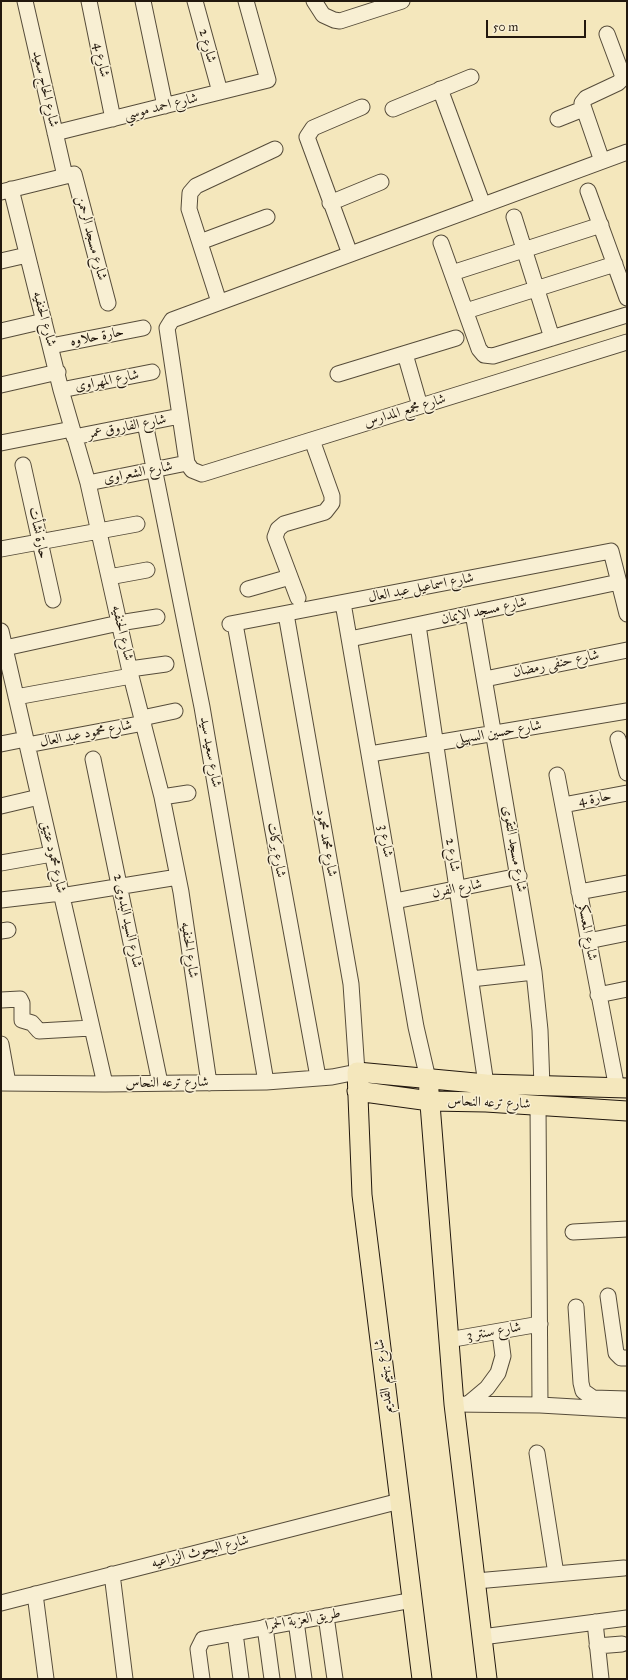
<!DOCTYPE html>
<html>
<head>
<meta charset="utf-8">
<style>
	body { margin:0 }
	#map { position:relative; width:628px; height:1680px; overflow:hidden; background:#f4e7bc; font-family:"IM FELL Great Primer",serif }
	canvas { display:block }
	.frame { position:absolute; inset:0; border:2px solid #22180e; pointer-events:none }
	.scale { position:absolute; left:486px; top:20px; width:100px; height:18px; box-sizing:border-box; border:2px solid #22180e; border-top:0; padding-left:5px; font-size:12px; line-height:14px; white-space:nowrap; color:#22180e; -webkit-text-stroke:3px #f8efd3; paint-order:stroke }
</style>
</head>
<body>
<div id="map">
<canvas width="628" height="1680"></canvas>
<div class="frame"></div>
<div class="scale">50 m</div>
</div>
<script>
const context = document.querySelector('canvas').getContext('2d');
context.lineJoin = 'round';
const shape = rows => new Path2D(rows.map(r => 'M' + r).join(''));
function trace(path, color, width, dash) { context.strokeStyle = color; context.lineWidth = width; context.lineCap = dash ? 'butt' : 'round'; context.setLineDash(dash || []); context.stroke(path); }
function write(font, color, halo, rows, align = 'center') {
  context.font = font + ' "IM FELL Great Primer",Amiri,serif'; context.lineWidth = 3; context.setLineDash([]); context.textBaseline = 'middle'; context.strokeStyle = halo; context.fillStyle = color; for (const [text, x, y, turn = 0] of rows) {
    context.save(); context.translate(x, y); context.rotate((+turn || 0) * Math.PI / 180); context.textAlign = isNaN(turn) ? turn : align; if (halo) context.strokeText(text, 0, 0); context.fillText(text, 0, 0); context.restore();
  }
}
const minor = shape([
	[25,1,65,176],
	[89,1,113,119],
	[143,1,165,106],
	[195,1,220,92],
	[314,1,323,15,334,20,340,21,402,1],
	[440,89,483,205],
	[393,109,471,77],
	[558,119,583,109],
	[55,133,268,80,246,1],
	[627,152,172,320,167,328,187,463,192,470,202,474,627,342],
	[602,161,582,103,586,98,618,83,622,79,622,74,607,34],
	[11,189,61,390,88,483,131,676,162,797,181,892,209,1083],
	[588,191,627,298],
	[1,192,74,174,108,303],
	[330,203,381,182],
	[514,217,552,338],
	[200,242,267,217],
	[441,243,479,349,484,355,493,356,627,315],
	[350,254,307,137,313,128,362,107],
	[1,261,27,255],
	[452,273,601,225],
	[219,302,189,209,190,193,196,186,275,149],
	[466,311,615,264],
	[1,331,44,321],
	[51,346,143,328],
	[405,354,420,406],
	[338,374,456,338],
	[1,385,58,372],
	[61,390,152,372],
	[145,423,202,707,266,1082],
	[74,437,180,416],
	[1,443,72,429],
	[23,465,53,600],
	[88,483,187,463],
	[1,549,137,524],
	[109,577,147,570],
	[248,589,290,577],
	[298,598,275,537,278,529,284,524,325,512,332,503,332,496,312,440],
	[343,603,416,1027,428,1079],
	[473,613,534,972,540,1030,542,1087],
	[230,624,611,551,627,614],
	[235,624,318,1077],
	[418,625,486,1084],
	[1,631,105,1084],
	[350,639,619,582],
	[5,648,119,623,157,617],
	[130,669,166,664],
	[485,679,627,650],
	[16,697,131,676],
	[142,718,175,711],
	[618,739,627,773],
	[1,744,26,739],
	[27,745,144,723],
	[370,754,627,711],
	[93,759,160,1083],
	[557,775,617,1089],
	[162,797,188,793],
	[563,805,627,793],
	[1,806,39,797],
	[1,863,52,854],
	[579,892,627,883],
	[61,896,178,877],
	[1,900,61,893],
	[395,901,519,876],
	[1,931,8,930],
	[588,941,627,933],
	[471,979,534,972],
	[598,995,627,989],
	[1,1000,20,999,22,1003,22,1020,32,1023,39,1031,91,1028],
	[1,1044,8,1083],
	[1,1083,105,1084,266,1082,332,1077,357,1072,351,984,286,614],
	[538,1104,540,1405],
	[573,1232,627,1229],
	[608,1296,616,1353,621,1358,627,1358],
	[576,1307,581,1383,583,1391,593,1398,627,1399],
	[448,1340,540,1324],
	[454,1404,540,1405,627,1410],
	[468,1404,487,1388,498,1373,503,1356,501,1341],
	[537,1453,556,1574],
	[112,1574,125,1679],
	[476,1581,624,1568],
	[35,1594,46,1679],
	[1,1603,400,1501],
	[326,1616,335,1679],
	[296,1621,304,1679],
	[595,1622,601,1679],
	[265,1627,272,1679],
	[235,1633,241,1679],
	[482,1637,627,1618],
	[597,1646,622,1644],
	[202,1679,198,1649,203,1639,413,1600]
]);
const major = shape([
	[428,1079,454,1404,487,1679],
	[357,1091,430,1101,486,1102,627,1111],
	[422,1679,362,1195,357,1072,486,1084,627,1088]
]);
const streetNames = [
	["شارع 2",207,46,75],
	["شارع 4",101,60,78],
	["شارع الحاج سعيد",45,89,77],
	["شارع احمد موسي",161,107,-14],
	["شارع مسجد الرحمن",91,238,75],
	["شارع الحنفيه",44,319,75],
	["حارة حلاوه",97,337,-11],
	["شارع المهراوى",107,381,-11],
	["شارع مجمع المدارس",405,411,-17],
	["شارع الفاروق عمر",127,427,-11],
	["شارع الشعراوى",138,473,-11],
	["حارة نشأت",38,533,78],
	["شارع اسماعيل عبد العال",421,588,-11],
	["شارع مسجد الايمان",484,611,-12],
	["شارع الحنفيه",122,633,77],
	["شارع حنفى رمضان",556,664,-12],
	["شارع حسين السهيلى",498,733,-10],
	["شارع محمود عبد العال",86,734,-11],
	["شارع سعيد سيد",210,752,80],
	["حارة 4",595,799,-10],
	["شارع 3",385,841,80],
	["شارع محمد محمود",326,843,80],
	["شارع مسجد التقوى",514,849,80],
	["شارع بركات",276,850,80],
	["شارع 2",452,855,81],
	["شارع محمود عتيق",53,857,77],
	["شارع الفرن",457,889,-11],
	["شارع السيد البدوى 2",127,921,78],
	["شارع المعسكر",587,932,80],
	["شارع الحنفيه",189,950,82],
	["شارع ترعه النحاس",167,1083,-1],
	["شارع ترعه النحاس",489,1103,2],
	["شارع سنتر 3",494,1332,-10],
	["شارع بهتيم القديم",384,1376,-97],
	["شارع البحوث الزراعيه",200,1552,-14],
	["طريق العزبة الحمرا",303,1620,-10]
];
trace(minor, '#564c3a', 17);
trace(major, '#22180e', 21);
trace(minor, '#f8efd3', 15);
trace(major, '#f4e7bc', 19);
write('14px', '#22180e', '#f8efd3', streetNames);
</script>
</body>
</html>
